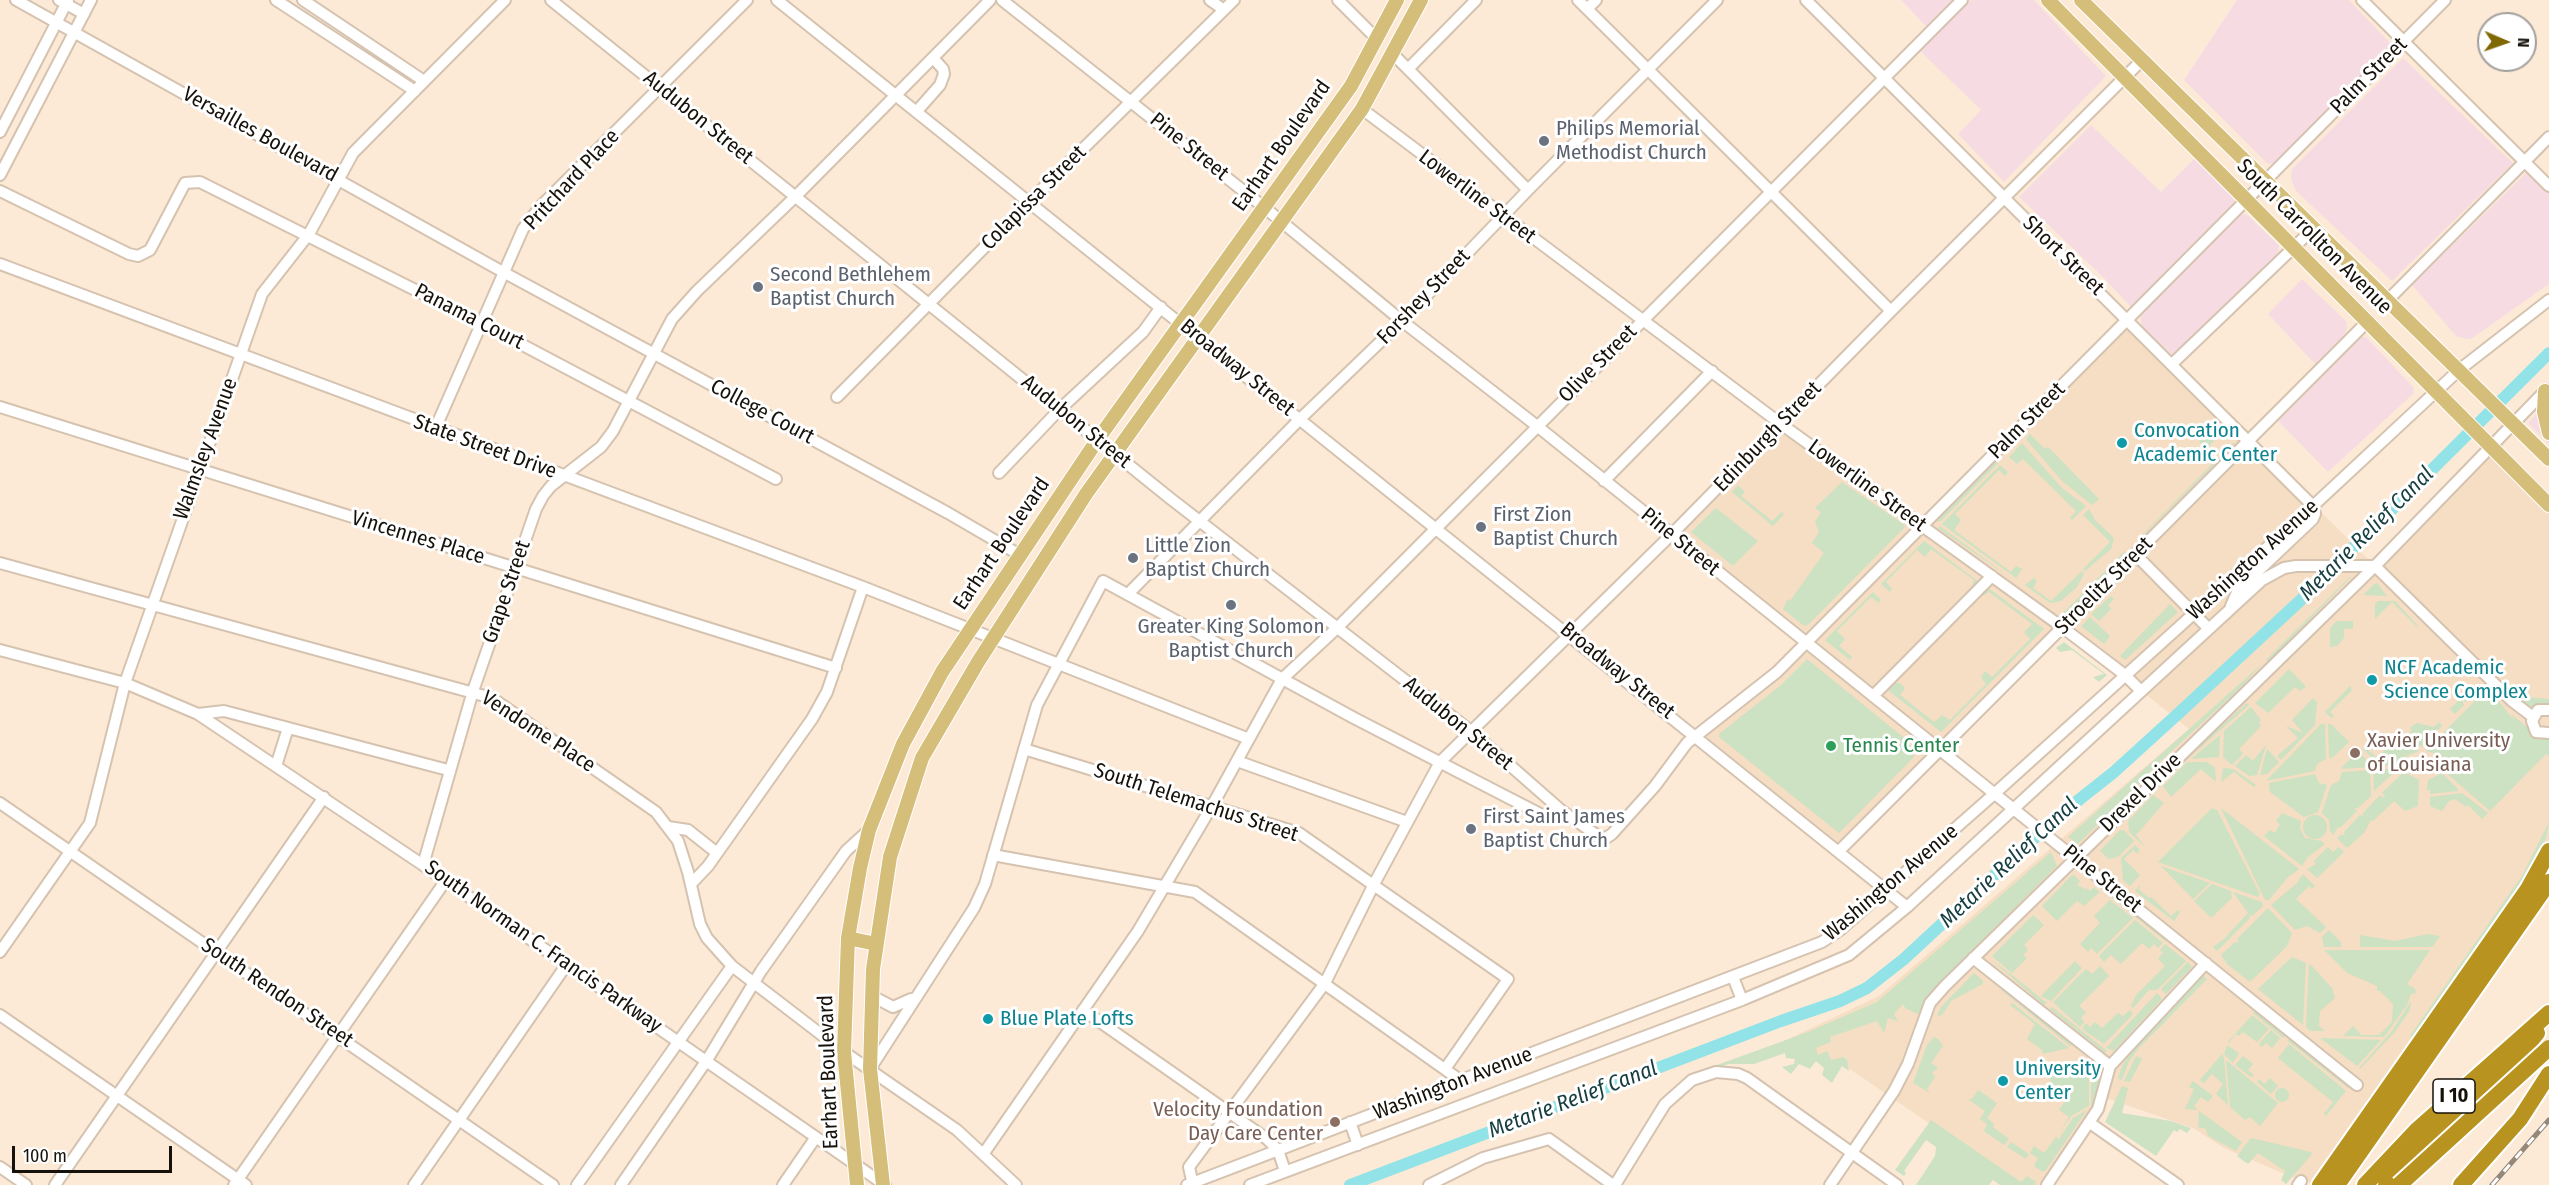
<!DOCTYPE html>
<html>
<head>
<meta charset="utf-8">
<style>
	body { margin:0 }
	#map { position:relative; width:2549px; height:1185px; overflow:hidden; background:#fcead7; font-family:"Fira Sans Condensed",sans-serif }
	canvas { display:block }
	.north { position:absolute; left:2477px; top:12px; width:60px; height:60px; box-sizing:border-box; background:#fff; border:2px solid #a2a09d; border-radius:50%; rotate:92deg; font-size:16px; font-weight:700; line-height:24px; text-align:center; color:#16110a }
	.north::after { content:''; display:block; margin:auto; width:21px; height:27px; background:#806800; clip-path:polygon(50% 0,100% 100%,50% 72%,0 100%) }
	.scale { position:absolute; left:12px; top:1146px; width:160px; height:27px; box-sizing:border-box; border:3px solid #16110a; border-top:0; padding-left:8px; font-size:18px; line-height:21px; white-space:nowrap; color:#16110a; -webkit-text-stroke:4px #fff; paint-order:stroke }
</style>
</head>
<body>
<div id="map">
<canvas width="2549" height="1185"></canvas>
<div class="north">N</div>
<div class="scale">100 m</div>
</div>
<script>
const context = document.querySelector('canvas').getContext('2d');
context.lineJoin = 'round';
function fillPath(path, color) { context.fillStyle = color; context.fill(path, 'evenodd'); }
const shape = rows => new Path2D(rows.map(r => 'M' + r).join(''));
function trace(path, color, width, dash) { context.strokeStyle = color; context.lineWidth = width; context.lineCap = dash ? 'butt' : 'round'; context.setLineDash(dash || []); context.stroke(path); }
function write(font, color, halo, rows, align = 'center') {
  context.font = font + ' "Fira Sans Condensed",sans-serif'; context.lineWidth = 6; context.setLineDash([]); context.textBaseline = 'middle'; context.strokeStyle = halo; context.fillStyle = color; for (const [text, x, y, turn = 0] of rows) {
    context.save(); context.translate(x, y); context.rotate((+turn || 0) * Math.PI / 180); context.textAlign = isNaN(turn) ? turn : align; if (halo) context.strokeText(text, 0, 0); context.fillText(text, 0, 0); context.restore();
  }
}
const commercial = shape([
	[1901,0,1954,0,1926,26],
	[1971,0,2034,0,2106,76,2004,182,1958,134,1981,110,1920,51],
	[2237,0,2349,0,2392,45,2278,161,2272,164,2267,163,2184,80],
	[2403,58,2513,163,2392,281,2295,190,2291,178,2292,169],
	[2091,125,2161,192,2195,158,2236,201,2131,307,2100,274,2019,197],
	[2526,173,2533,176,2549,193,2549,284,2471,339,2457,337,2412,285],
	[2246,214,2279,245,2278,255,2176,354,2171,354,2142,326,2140,315,2241,215],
	[2302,279,2346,321,2347,329,2344,335,2315,364,2268,314],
	[2362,337,2366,337,2413,387,2414,393,2328,472,2278,421],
	[2549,400,2549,444,2528,423]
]);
const built = shape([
	[2129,319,2375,566,2490,447,2549,505,2549,846,2320,1185,2301,1181,2224,1148,2193,1128,2103,1097,2047,1185,2019,1185,1844,1065,1784,1041,1879,996,2189,729,2062,627,1839,851,1697,735,1803,642,1671,535,1781,424,1922,526]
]);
const green = shape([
	[2208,431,2215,439,2204,453,2207,448,2199,442],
	[2030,434,2045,449,2048,447,2099,499,2092,505,2062,481,2026,439],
	[2234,442,2235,444,2138,540,2138,539],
	[2022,443,2062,488,2086,506,2072,520,2070,518,2076,511,2023,459,2017,464,2009,457],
	[1995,462,1998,463,1940,522,1937,520],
	[2000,465,2008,472,2005,476,1999,470,1955,514,1961,520,1954,530,2011,572,2016,566,2022,569,2016,578,1942,524],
	[1842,482,1906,526,1808,625,1804,626,1783,609,1788,599,1790,601,1824,553,1812,543,1819,532,1815,522,1821,512,1815,508],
	[1738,485,1745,492,1741,496,1772,521,1782,512,1784,514,1773,526,1732,492],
	[1716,508,1758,541,1733,566,1691,532],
	[2089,509,2095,520,2114,538,2111,549,2085,571,2083,569,2110,542,2083,515],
	[1940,526,2012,579,1938,528],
	[1924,541,1979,582,1971,589,1974,580,1931,549,1925,557,1917,550,1886,582,1892,589,1890,592,1881,584],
	[2125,551,2125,556,2065,615,2063,613],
	[2082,571,2084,574,2077,587,2061,601,2050,603,2025,585,2034,578,2037,581,2033,588,2051,601],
	[2352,576,2268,662,2266,660,2350,577],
	[2377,583,2387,596,2363,595,2373,585],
	[1988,588,2044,629,1941,732,1888,690,1894,683,1900,683,1905,688,1900,695,1934,722,1942,715,1950,720,1986,684,1981,677,1985,671,1992,677,2030,639,2024,632,2032,624,1989,592,1981,597],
	[1873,592,1881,600,1879,603,1871,597,1837,631,1845,639,1839,646,1852,657,1850,660,1825,640],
	[2111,596,2114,599,2108,605,2111,609,2099,621,2091,614],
	[2378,601,2395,601,2418,626,2417,627,2392,602,2375,619,2375,604],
	[2170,604,2178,612,2125,660,2120,656],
	[2090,617,2110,636,2104,644,2081,626],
	[2337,621,2353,621,2353,629,2344,629,2344,638,2337,646,2330,647,2330,628],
	[2064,642,2107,675,2099,682,2093,677,2104,674,2072,650,2060,652,2056,648],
	[1807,659,1903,737,1913,749,1914,757,1839,833,1719,737,1719,734,1781,685],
	[2263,663,2240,688,2161,761,2078,844,2068,837],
	[2289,669,2306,687,2300,691,2295,687,2268,713,2255,703],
	[2475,685,2479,689,2466,702,2462,700,2464,705,2455,714,2450,709],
	[2350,686,2352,690,2330,712,2334,716,2332,718,2325,712],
	[2488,688,2514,720,2511,714,2539,737,2549,739,2549,756,2546,754,2490,811,2444,771,2446,763,2441,755,2426,751,2439,738,2443,739,2441,735,2485,691,2497,700],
	[2524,697,2549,699,2549,704,2528,707,2520,701],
	[2313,698,2317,702,2315,725,2281,760,2277,756,2298,738,2286,726,2303,733,2292,720],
	[2247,703,2249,705,2159,784,2183,760],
	[2251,707,2261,720,2259,723,2261,726,2239,749,2243,754,2232,765,2223,757,2224,731],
	[2439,722,2442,726,2421,747,2410,736,2411,727,2417,723,2434,727],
	[2321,724,2325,724,2326,759,2317,764,2315,771,2266,781],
	[2328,724,2331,724,2349,742,2332,758,2329,758],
	[2402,733,2419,751,2405,757,2401,765,2380,766,2363,749,2365,747,2377,758],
	[2220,735,2219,757,2191,759],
	[2266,745,2257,775,2249,776,2235,766,2246,755,2253,761],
	[2267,749,2279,762,2267,774,2260,775],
	[2358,751,2373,767,2342,769,2341,768],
	[2187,762,2207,762,2215,768,2216,782,2201,769,2171,797,2163,786],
	[2223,768,2233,769,2256,785,2254,787,2234,772,2221,782],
	[2399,768,2375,790,2374,793,2373,770],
	[2370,770,2371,796,2358,808,2354,808,2357,811,2340,828,2338,827,2333,835,2330,831,2329,820,2322,813,2331,785,2339,781,2342,772],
	[2404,772,2419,780,2418,806,2405,811,2394,801,2373,821,2371,820,2364,833,2347,848,2337,838,2342,834,2345,836,2344,832,2360,815,2363,816,2363,813,2380,795,2384,798,2385,796,2382,793],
	[2442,773,2458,789,2458,791,2430,794,2430,790,2427,790,2428,780],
	[2315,774,2319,783,2327,785,2318,812,2304,817,2270,792,2269,783],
	[2462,793,2488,813,2482,819,2468,805,2466,807,2455,799,2449,801,2442,811,2430,806,2430,797],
	[2153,795,2164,803,2136,835,2146,848,2129,832,2128,821],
	[2212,808,2217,810,2260,894,2258,897,2158,862],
	[2221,808,2299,869,2287,878,2269,900,2265,900],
	[2282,813,2301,821,2300,829,2305,838,2321,841,2325,844,2307,858,2302,866,2264,836,2270,830,2275,833,2280,824,2276,821],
	'2303 827a12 12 0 1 1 24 0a12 12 0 1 1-24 0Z',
	[2549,822,2546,838,2520,886,2413,1038,2410,1036,2522,876],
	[2120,830,2125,831,2134,841,2118,857,2109,859,2100,851],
	[2135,845,2140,850,2137,854,2133,850,2124,859,2140,875,2130,886,2123,880,2121,858],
	[2328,847,2333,852,2339,847,2344,852,2317,878,2307,869,2316,864,2314,861],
	[2051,852,2057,866,1933,989,1918,1014,1906,1009,1903,1004,1894,1014,1898,1021,1888,1018,1884,1033,1877,1021,1830,1037,1831,1042,1816,1048,1818,1055,1827,1051,1831,1060,1843,1057,1847,1060,1849,1071,1842,1066,1832,1083,1822,1075,1824,1068,1816,1061,1810,1069,1799,1064,1791,1074,1782,1067,1794,1064,1795,1059,1786,1058,1785,1053,1754,1064,1729,1064,1707,1071,1706,1069,1808,1032,1877,1002],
	[2161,866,2210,883,2193,899],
	[2073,874,2080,881,2077,885,2085,889,2084,891,2087,888,2090,891,2094,887,2100,892,2084,906,2077,901,2057,921,2042,906],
	[2303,874,2315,886,2312,889,2309,886,2296,899,2326,927,2320,933,2307,926,2295,930,2271,905,2296,884],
	[2098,883,2167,939,2165,941,2096,885],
	[2212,884,2231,891,2232,898,2211,918,2194,901],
	[2140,885,2139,890,2149,898,2151,897,2171,916,2178,910,2180,912,2174,921,2135,891],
	[2233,892,2262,902,2263,906,2252,916,2249,914,2250,918,2217,951,2213,947,2224,939,2248,913],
	[2110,900,2133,918,2097,954,2091,948,2088,952,2080,944,2100,923,2094,916],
	[2268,908,2292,933,2287,946,2250,982,2227,964,2221,955,2235,942,2239,943,2237,939],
	[2033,915,2044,925,2024,945,2028,950,2023,955,2027,958,2012,973,1992,956],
	[2135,920,2163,943,2158,948,2154,944,2149,949,2142,943,2121,964,2111,955,2104,962,2099,956],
	[2329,930,2341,942,2341,947,2324,947,2322,937],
	[2428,934,2440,936,2432,947,2360,947,2360,935,2395,941],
	[2165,944,2186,961,2157,990,2149,990,2133,1008,2131,1006,2136,995,2165,966,2158,959,2163,953,2160,950],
	[2324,950,2430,950,2407,984,2415,989,2416,993,2411,994,2407,1005,2384,1037,2343,1036,2353,1026,2361,1035,2379,1035,2392,1022,2393,1004,2380,991,2377,991,2377,986,2347,973],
	[2292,957,2306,963,2303,1025,2258,989],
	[1990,959,2012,975,2047,1003,2044,1005],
	[2075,961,2082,968,2051,1001,2041,996],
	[2188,962,2192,967,2166,994,2161,989],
	[2309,963,2332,988,2335,998,2320,1011,2319,1026,2325,1031,2310,1031,2306,1027],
	[2100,966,2109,976,2079,1006,2086,1012,2081,1018,2084,1022,2080,1027,2053,1002,2086,969,2092,974],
	[1974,973,1983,981,1983,984,1951,1001,1942,1015,1937,1016,1941,1007],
	[2203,976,2207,979,2139,1048,2129,1061,2122,1080,2118,1078,2123,1064,2132,1051],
	[2000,989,2004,990,2072,1044,2070,1046],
	[2157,993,2162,999,2114,1051,2106,1048],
	[2411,1001,2410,1010,2394,1033,2360,1069,2359,1068,2392,1031],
	[2012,1003,2069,1048,2043,1054,2042,1050,2027,1039,2035,1024,2010,1005],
	[2052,1007,2107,1051,2105,1053,2050,1009],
	[2130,1010,2133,1014,2104,1044,2082,1029,2086,1023,2090,1027,2095,1022,2102,1028,2118,1013,2123,1016],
	[2255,1010,2286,1035,2283,1038,2253,1013],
	[2252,1015,2269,1029,2257,1042,2243,1032,2239,1036,2236,1034,2229,1043,2228,1042],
	[2271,1030,2280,1038,2272,1048,2266,1043,2262,1047,2259,1044],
	[1934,1037,1938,1039,1943,1046,1931,1063,1938,1068,1932,1073,1935,1077,1927,1089,1930,1093,1913,1083,1927,1045],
	[2291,1038,2348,1085,2348,1088,2288,1041],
	[2320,1038,2381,1040,2357,1066],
	[2289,1044,2346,1091,2326,1116,2324,1114,2333,1102,2278,1058],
	[2227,1045,2239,1053,2233,1063,2224,1054],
	[2222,1054,2224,1058,2228,1105,2216,1094,2223,1084,2212,1074,2204,1083,2200,1080],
	[2136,1056,2142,1059,2130,1082,2124,1081],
	[2243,1056,2253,1064,2248,1070,2254,1075,2251,1077,2235,1065],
	[2226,1060,2278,1103,2260,1126,2250,1117,2245,1120,2230,1107],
	[2063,1067,2089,1070,2089,1106,2071,1116,2059,1134,2069,1117,2059,1110,2065,1101,2051,1084,2049,1069],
	[2091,1071,2102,1072,2102,1077,2091,1111,2047,1172,2091,1109],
	[2270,1078,2278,1086,2271,1094,2257,1082,2259,1079,2265,1084],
	[2193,1081,2213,1096,2208,1102,2201,1097,2194,1106,2198,1110,2185,1109,2194,1089,2189,1087],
	[2122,1086,2128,1088,2122,1113,2171,1121,2191,1128,2187,1133,2180,1129,2177,1132,2174,1130,2156,1156,2105,1122],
	'2275 1095a7 7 0 1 1 14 0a7 7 0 1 1-14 0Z',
	[1978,1090,1997,1103,1987,1118,1994,1124,1993,1127,2009,1139,2004,1145,1984,1131,1987,1124,1980,1119,1985,1111,1968,1099,1972,1099],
	[2087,1110,2046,1170,2043,1172,2034,1166,2038,1158,2030,1153,2034,1146,2044,1153,2056,1137,2059,1139,2073,1118],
	[2199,1111,2242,1142,2236,1151,2208,1136,2206,1129,2198,1127],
	[1931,1120,2021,1182,2027,1176,2036,1182,2035,1185,2000,1185,1993,1180,1989,1185,1916,1185,1935,1156,1936,1147,1926,1140,1904,1171,1906,1173,1904,1176,1895,1170],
	[2251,1138,2311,1152,2312,1154,2286,1184,2281,1180,2285,1171,2258,1153,2248,1164,2237,1156],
	[2011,1142,2029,1154,2026,1159,2007,1147]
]);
const canal = shape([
	[1350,1185,1781,1021,1840,1001,1867,988,1904,959,2056,818,2114,772,2180,712,2303,598,2549,353]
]);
const minor = shape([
	[16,0,503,272,948,513,1020,555],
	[59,0,84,14],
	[276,0,415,91],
	[303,0,424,81],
	[551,0,1171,499,1472,732,1562,811,1598,836,1606,838,1612,834,1655,786,1687,743,1777,672,2445,0],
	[777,0,1907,907],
	[1002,0,1265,208,1402,321,1537,426,2357,1085],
	[1210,0,1224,10],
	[1338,0,1377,39],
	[1578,0,1891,311],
	[1806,0,2313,506,2315,514,2313,519,2238,590,2231,606],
	[2362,0,2549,186],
	[1587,9,1596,0],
	[1394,55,1528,190],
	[1408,69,1476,0],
	[1362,109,1781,424,2062,627,2125,675,2141,691],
	[917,111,940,85,944,74,943,69,933,58],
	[0,132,68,0],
	[0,175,91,0],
	[0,191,129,254,138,256,150,250,185,183,200,182,483,324,776,479],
	[0,264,863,587,1249,739],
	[2387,301,2549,137],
	[2172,364,2314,228],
	[837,397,1030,201,1234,0],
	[0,407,836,668],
	[435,429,523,229,540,207,747,0],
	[999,473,1059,410,1143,332,1161,307],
	[1604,481,1712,371],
	[2136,555,2209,629],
	[0,563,492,698,656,812,678,841,688,872,700,924,707,938,732,966,844,1052,957,1130,1016,1185],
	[1129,593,1300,419,1402,321,1528,190,1717,0],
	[0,650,125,683,198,714,423,865,885,1185],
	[1873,696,1992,576],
	[2549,710,2538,710,2532,721,2536,732,2549,733],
	[198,714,224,711,448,770],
	[1024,749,1299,833,1508,979,1445,1069],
	[1237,761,1407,822],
	[276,766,288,728],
	[0,803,553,1185],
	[668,827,688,830,717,853],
	[1839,851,2368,321],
	[993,855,1195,892,1460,1080],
	[423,865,473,691,536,509,543,496,551,486,601,447,613,431,672,319,697,291,795,197,990,0],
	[691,884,708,866,812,719,827,692,863,587],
	[0,952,90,823,125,683,262,294,309,234,353,153,505,0],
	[1973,958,2110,1066],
	[1733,977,1742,1000],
	[872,996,893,1007,911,999],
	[1083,1010,1267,1139,1278,1150,1285,1171],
	[0,1015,246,1185],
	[870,1069,974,908,985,884,1037,705,1103,581,1354,718,1542,815,1562,811],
	[1350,1122,1358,1145],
	[2090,1123,2178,1185],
	[984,1153,1138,931,1212,806,1282,679,1336,629,1962,0],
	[0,1167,26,1185],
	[55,1185,324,797],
	[234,1185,446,880],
	[414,1185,567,964],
	[577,1185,732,966],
	[621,1185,707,1060,761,971,846,851,869,830],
	[783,1185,816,1137],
	[1187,1185,1822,942,1840,930,1993,795,2313,506,2459,370,2549,300],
	[1193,1185,1189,1167,1325,983,1374,884,1440,762,1671,535,1891,311,2142,60],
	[1250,1185,1742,1000,1849,955,1907,907,2262,580,2284,568,2296,566,2375,566,2546,390],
	[1429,1185,1483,1158,1549,1139,1613,1185],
	[1615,1185,1665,1104,1692,1080,1716,1072,1738,1074,1747,1078,1897,1185],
	[1830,1185,1894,1091,1908,1064,1930,1003,1945,986,2375,566,2512,701,2533,717],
	[2047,1185,2098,1109,2110,1066,2206,963],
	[2298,1185,2301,1181]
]);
const major = shape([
	[2048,0,2549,505],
	[2081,0,2549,459],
	[2545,391,2544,412,2549,433],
	[848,938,876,944],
	[857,1185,844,1052,848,938,860,868,869,830,903,744,942,672,1098,439,1351,86,1397,0],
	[883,1185,870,1069,873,969,890,857,922,758,978,662,1086,494,1362,109,1421,0]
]);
const highway = shape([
	[2320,1185,2528,889,2549,851],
	[2337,1185,2549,882],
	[2365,1185,2417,1130,2549,1013],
	[2386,1185,2439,1129,2511,1065,2537,1033],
	[2461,1185,2520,1119,2549,1074]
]);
const rail = shape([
	[2492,1185,2549,1120]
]);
const highwayBridge = shape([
	[2399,1185,2549,1048]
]);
const markers = [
	[1544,141,6,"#6b7280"],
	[758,287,6,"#6b7280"],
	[2122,443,6,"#0f9aa8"],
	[1481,527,6,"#6b7280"],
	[1133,558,6,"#6b7280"],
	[1231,605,6,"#6b7280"],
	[2372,680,6,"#0f9aa8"],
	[1831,746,6,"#2e9e5b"],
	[2355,753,6,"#8d6e63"],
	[1471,829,6,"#6b7280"],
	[988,1019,6,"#0f9aa8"],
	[2003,1081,6,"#0f9aa8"],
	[1335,1122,6,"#8d6e63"]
];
const shields = [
	[2454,1096,42]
];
const shieldNames = [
	["I 10",2454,1096]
];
const streetNames = [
	["Palm Street",2369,76,-45],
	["Audubon Street",698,118,39],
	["Versailles Boulevard",260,135,29],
	["Earhart Boulevard",1282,146,-55],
	["Pine Street",1189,147,39],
	["Pritchard Place",572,180,-47],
	["Lowerline Street",1477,197,37],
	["Colapissa Street",1034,198,-45],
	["South Carrollton Avenue",2314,237,45],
	["Short Street",2063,256,44],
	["Forshey Street",1424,297,-46],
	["Panama Court",469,317,27],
	["Olive Street",1598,364,-45],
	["Broadway Street",1237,368,39],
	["College Court",762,412,28],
	["Palm Street",2027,421,-45],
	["Audubon Street",1076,422,39],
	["Edinburgh Street",1768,437,-46],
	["State Street Drive",485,447,20],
	["Walmsley Avenue",206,449,-70],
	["Lowerline Street",1867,486,36],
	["Vincennes Place",418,538,17],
	["Pine Street",1680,542,39],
	["Earhart Boulevard",1002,544,-56],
	["Washington Avenue",2253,560,-42],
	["Stroelitz Street",2104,586,-45],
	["Grape Street",507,592,-71],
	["Broadway Street",1617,671,39],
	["Audubon Street",1458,724,39],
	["Vendome Place",538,732,33],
	["Drexel Drive",2141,793,-44],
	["South Telemachus Street",1196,803,18],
	["Pine Street",2102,879,39],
	["Washington Avenue",1891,883,-40],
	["South Norman C. Francis Parkway",543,947,35],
	["South Rendon Street",277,993,34],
	["Earhart Boulevard",829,1072,-92],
	["Washington Avenue",1453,1084,-21]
];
const worshipNames = [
	["Philips Memorial",1556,129],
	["Methodist Church",1556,153],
	["Second Bethlehem",770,275],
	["Baptist Church",770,299],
	["First Zion",1493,515],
	["Baptist Church",1493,539],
	["Little Zion",1145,546],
	["Baptist Church",1145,570],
	["Greater King Solomon",1231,627,"center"],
	["Baptist Church",1231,651,"center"],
	["First Saint James",1483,817],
	["Baptist Church",1483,841]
];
const cultureNames = [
	["Convocation",2134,431],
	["Academic Center",2134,455],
	["NCF Academic",2384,668],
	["Science Complex",2384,692],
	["Blue Plate Lofts",1000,1019],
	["University",2015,1069],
	["Center",2015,1093]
];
const educationNames = [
	["Xavier University",2367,741],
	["of Louisiana",2367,765],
	["Velocity Foundation",1323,1110,"right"],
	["Day Care Center",1323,1134,"right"]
];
const leisureNames = [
	["Tennis Center",1843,746]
];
const waterNames = [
	["Metarie Relief Canal",2367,534,-45],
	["Metarie Relief Canal",2009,863,-43],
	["Metarie Relief Canal",1573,1100,-21]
];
fillPath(commercial, '#f6dce2');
fillPath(built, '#f5dec4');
fillPath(green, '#cce2c2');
trace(canal, '#91e3e7', 12);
trace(minor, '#d5c3b0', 14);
trace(major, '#fff', 16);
trace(highway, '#fff', 20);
trace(minor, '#fff', 10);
trace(major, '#d4be79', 14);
trace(highway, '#b8931f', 16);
trace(rail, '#94887b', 5);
trace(rail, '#fff', 3, [9]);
trace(highwayBridge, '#fff', 20, []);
trace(highwayBridge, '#b8931f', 16);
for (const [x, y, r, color] of markers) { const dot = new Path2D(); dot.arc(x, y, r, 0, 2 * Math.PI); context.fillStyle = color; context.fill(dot); trace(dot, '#fff', 2); }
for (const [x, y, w] of shields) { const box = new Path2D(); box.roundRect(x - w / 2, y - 17, w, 34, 4.5); context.fillStyle = '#fff'; context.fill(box); trace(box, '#16110a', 1.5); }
write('bold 20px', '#16110a', null, shieldNames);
write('21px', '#16110a', '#fff', streetNames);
write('21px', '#5b616d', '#fff', worshipNames, 'left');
write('21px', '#0d838f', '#fff', cultureNames, 'left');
write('21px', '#785e54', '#fff', educationNames, 'left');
write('21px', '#27864d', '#fff', leisureNames, 'left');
write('italic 22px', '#163e40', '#fff', waterNames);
</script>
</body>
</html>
